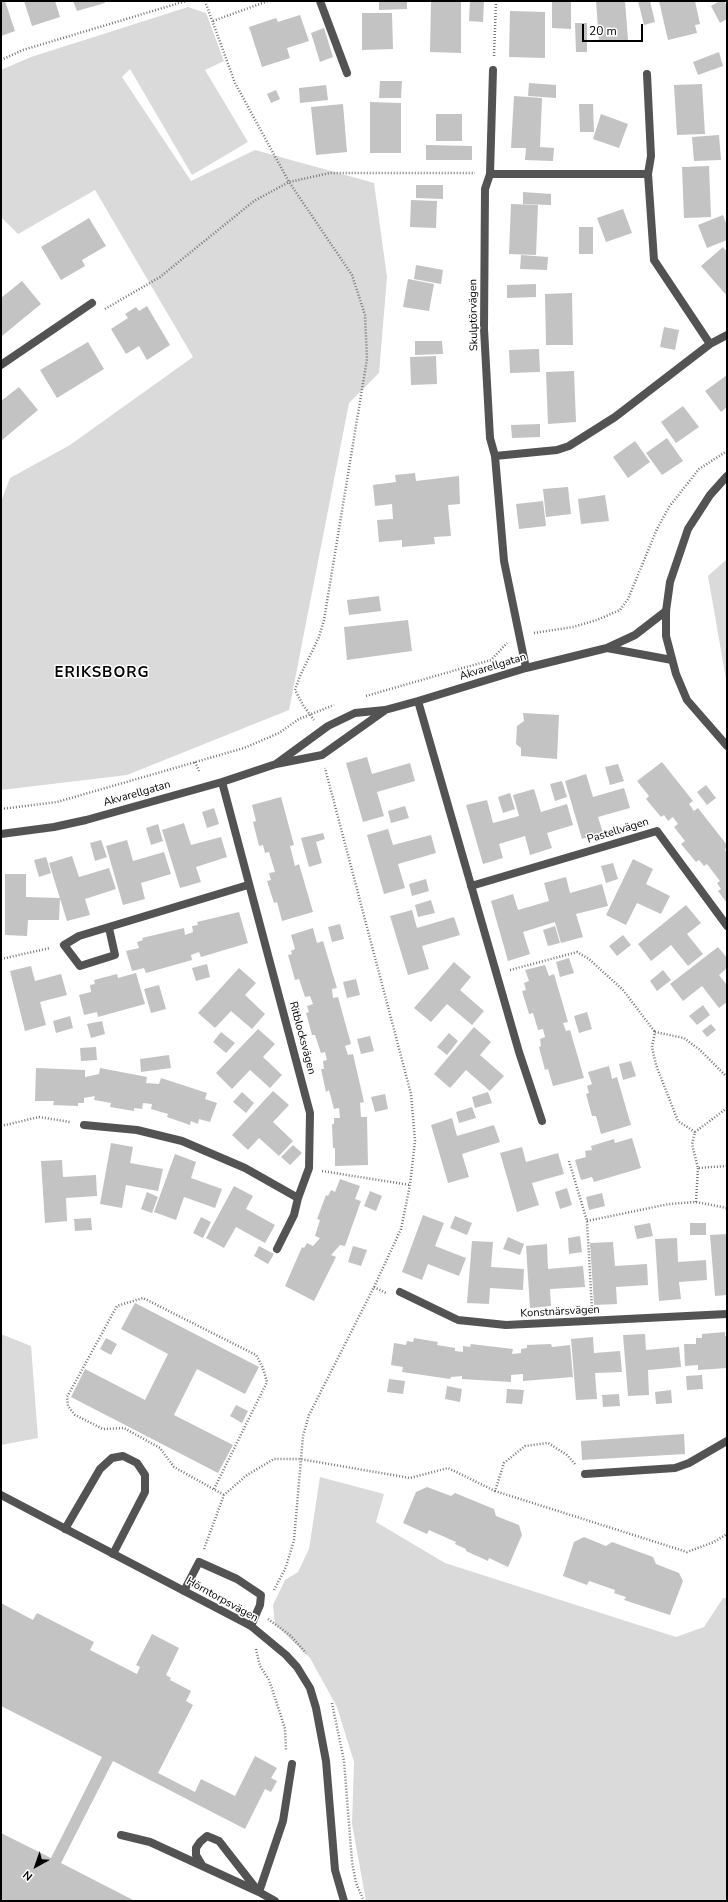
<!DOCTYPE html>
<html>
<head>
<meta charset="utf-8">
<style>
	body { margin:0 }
	#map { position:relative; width:728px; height:1902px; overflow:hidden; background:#fff; font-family:"Nunito Sans",sans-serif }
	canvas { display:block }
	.frame { position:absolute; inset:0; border:2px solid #000; pointer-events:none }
	.north { position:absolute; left:16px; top:1846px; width:40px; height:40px; -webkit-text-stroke:3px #fff; paint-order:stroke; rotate:220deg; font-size:11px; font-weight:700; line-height:16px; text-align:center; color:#000 }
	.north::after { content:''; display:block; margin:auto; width:14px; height:18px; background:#000; clip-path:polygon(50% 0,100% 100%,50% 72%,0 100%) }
	.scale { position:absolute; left:582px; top:24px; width:61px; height:18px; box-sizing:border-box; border:2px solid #000; border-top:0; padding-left:5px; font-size:12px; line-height:14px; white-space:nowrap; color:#000; -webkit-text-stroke:3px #fff; paint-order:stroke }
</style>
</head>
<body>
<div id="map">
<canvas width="728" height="1902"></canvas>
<div class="frame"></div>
<div class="north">N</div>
<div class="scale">20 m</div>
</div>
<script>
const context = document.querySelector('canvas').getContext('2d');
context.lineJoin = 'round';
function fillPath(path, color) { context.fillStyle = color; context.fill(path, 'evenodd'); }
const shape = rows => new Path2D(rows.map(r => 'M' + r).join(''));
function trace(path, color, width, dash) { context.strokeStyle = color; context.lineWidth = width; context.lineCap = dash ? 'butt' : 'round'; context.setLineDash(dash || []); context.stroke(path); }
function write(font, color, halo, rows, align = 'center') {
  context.font = font + ' "Nunito Sans",sans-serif'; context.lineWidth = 3; context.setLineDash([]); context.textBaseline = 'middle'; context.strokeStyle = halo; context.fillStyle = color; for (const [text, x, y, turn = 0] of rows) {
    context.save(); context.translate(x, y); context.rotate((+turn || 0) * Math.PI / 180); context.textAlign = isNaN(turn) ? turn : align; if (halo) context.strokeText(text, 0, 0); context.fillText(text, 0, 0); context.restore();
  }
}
const green = shape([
	[188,7,206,13,224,61,205,70,248,142,192,175,130,69,122,77,191,181,255,150,374,183,387,277,379,373,349,403,289,710,127,775,1,790,1,502,10,478,70,445,193,357,95,190,18,234,1,217,1,70,31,57],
	[727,559,727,685,708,576],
	[1,1334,31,1346,38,1438,1,1445],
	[320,1477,384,1494,376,1522,445,1563,676,1637,704,1627,723,1598,727,1598,727,1901,366,1901,352,1824,354,1762,337,1707,310,1658,275,1624,273,1605,285,1580,298,1572,309,1549]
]);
const building = shape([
	[1,1,5,1,15,31,1,36],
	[24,1,55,1,60,17,32,26],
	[73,1,105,1,105,3,77,11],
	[379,1,407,1,407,9,379,10],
	[431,1,461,2,461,53,430,52],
	[470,1,484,1,483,22,469,21],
	[552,1,571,1,571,29,552,28],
	[596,1,625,1,628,40,599,42],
	[638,1,650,1,655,22,644,25],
	[659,1,695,1,700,24,695,25,697,33,668,40],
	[720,1,724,1,727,6,727,19,720,23,711,6],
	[510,11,545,12,545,58,509,57],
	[362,13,392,13,393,49,362,50],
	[300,15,309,41,287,48,290,58,262,67,249,27,276,18,278,22],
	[575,23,587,23,587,52,576,52],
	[324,28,333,57,320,62,311,33],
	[719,52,723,66,698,75,693,62],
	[380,81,402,81,401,98,379,98],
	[529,83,556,85,556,98,528,96],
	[702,84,705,134,677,135,674,85],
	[326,85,328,100,300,103,299,88],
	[276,90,280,99,271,103,267,94],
	[514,96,542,98,540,147,554,148,553,161,525,160,526,148,511,148],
	[370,102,401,103,401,153,370,153],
	[343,104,347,152,316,155,311,107],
	[579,104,593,104,594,132,580,132],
	[436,114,462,114,462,141,436,141],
	[601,114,628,124,619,148,593,139],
	[719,135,721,160,694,161,692,137],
	[426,145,472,146,472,160,426,160],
	[709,166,711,217,684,218,682,167],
	[416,185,443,185,443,199,416,198],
	[523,192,551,194,551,205,523,204],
	[411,200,437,201,436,228,410,227],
	[511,204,538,205,536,255,509,254],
	[623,209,632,233,606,242,597,218],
	[723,215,727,226,727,240,707,248,698,225],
	[89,218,106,246,82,260,85,266,61,280,41,247],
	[579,227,593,227,593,254,579,254],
	[723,247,727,252,727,296,701,266],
	[521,255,548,257,547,270,520,269],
	[416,265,443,270,441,284,414,279],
	[408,279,434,284,429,311,403,307],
	[22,281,41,304,2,336,1,298],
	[536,284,536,297,507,298,507,285],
	[572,293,573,345,546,345,545,294],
	[147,306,170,345,147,360,139,346,126,354,111,329,128,318,125,314,136,307,139,311],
	[664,327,679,330,675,350,660,347],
	[415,341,442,341,443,354,415,355],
	[88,342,104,369,57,398,40,370],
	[539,349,540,372,510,373,509,350],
	[436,356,437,384,411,385,410,357],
	[574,371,576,422,548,424,546,372],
	[727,375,727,407,721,412,705,391],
	[19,387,38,410,1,441,1,401],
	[683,406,699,427,676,443,661,422],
	[540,424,540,437,512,438,511,425],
	[667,438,683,461,662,475,646,453],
	[635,441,650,462,628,478,613,457],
	[415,473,416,481,459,476,460,504,448,505,451,536,434,537,435,544,402,547,402,540,379,542,377,520,393,519,392,504,375,506,373,485,396,482,395,475],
	[568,487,571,514,546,517,543,489],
	[605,495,609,521,581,524,578,499],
	[543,501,546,526,519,529,516,504],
	[379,596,381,611,349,615,347,600],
	[408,620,412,651,347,660,344,627],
	[523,713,559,715,557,759,521,756,521,748,516,744,517,726,524,721],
	[367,757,372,774,410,763,415,781,377,792,384,816,363,822,346,763],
	[662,762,693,801,689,804,694,811,698,808,727,845,725,850,727,853,727,903,718,891,721,889,717,883,720,881,707,864,704,866,699,860,696,862,681,844,685,841,674,827,678,824,673,817,668,821,664,815,661,817,646,799,649,796,637,781],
	[618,764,624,781,610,785,605,767],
	[586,774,593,797,624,788,630,808,598,817,603,833,582,839,565,781],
	[562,781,567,797,555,801,550,784],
	[706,785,716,798,707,805,697,792],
	[534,789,541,812,567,804,573,825,547,833,552,848,530,855,525,836,499,844,503,858,483,864,466,805,487,800,493,823,519,816,513,795],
	[510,793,515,809,503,813,498,797],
	[281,797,294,845,290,846,295,866,299,864,313,912,282,921,277,902,274,903,267,881,271,880,269,873,275,872,269,852,265,853,263,845,259,846,253,822,256,821,252,805],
	[405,806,409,818,391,823,388,811],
	[214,808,219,824,207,828,202,812],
	[184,823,191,845,221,837,227,857,196,867,201,882,180,888,162,830],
	[158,824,163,841,151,845,146,828],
	[388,829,393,845,431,835,436,853,398,864,405,888,384,894,367,835],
	[323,833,325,839,316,842,322,863,309,867,301,838],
	[101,840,107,857,95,861,90,843],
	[127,840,133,861,164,852,171,874,141,883,145,899,123,905,106,846],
	[72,856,79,877,109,868,116,889,85,899,90,915,67,921,49,863],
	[46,857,51,873,39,877,34,860],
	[633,859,653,869,646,884,670,896,661,914,637,903,626,925,606,915],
	[613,863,618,879,606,883,601,866],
	[5,874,26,874,26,897,60,898,59,920,28,920,27,936,5,935],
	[566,877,570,893,602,884,608,906,576,914,583,937,561,943,555,922,523,932,530,954,508,961,491,901,513,894,518,910,549,901,544,883],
	[426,879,429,891,412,896,409,884],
	[431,900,435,913,418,917,415,905],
	[686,905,701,923,687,934,703,954,688,966,671,945,651,961,638,944],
	[412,910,417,928,454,917,460,935,422,946,429,969,408,975,390,916],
	[239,912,248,943,201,957,199,952,191,955,192,960,146,973,144,968,132,971,126,951,139,948,137,942,143,940,142,938,184,928,185,935,193,932,192,926,198,925,197,922],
	[340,924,344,939,332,942,328,927],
	[555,926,560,943,548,946,543,930],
	[313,928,317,943,323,941,337,988,332,989,333,998,338,997,351,1044,345,1046,348,1055,353,1054,364,1102,360,1103,361,1117,367,1117,368,1165,335,1166,335,1148,333,1148,332,1124,334,1124,334,1118,340,1118,339,1108,334,1109,329,1090,326,1092,321,1069,324,1069,323,1061,327,1060,325,1052,321,1053,315,1035,312,1035,306,1013,309,1012,307,1006,313,1004,310,996,305,997,299,979,295,980,288,955,292,954,291,951,295,949,291,935],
	[623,935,631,945,617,956,609,946],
	[718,947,727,958,727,968,719,975,727,985,727,1002,719,1008,702,986,683,1001,670,984],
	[569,958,574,973,560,977,556,962],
	[454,962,471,977,460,990,484,1011,472,1025,447,1004,431,1022,414,1008],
	[207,964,210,977,196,981,192,968],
	[545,965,549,976,554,974,568,1022,563,1023,566,1031,570,1030,584,1078,553,1086,548,1069,545,1070,539,1047,541,1046,540,1039,545,1037,543,1029,538,1030,533,1013,529,1014,522,991,526,990,524,983,529,981,525,970],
	[31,966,35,981,61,974,67,995,40,1002,46,1025,25,1031,10,971],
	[239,968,256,983,245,995,265,1014,252,1029,231,1011,215,1028,198,1013],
	[663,970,671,980,657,991,650,981],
	[136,973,145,1004,98,1017,97,1012,84,1015,79,995,91,992,90,985,95,984,94,980,117,974,118,978],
	[356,979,360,995,347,998,343,982],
	[159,985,166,1009,151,1013,144,989],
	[703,1005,710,1015,697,1025,689,1016],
	[587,1012,592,1029,579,1033,574,1016],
	[70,1016,73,1028,56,1033,53,1021],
	[102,1021,105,1034,91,1038,87,1024],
	[711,1024,716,1030,707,1037,702,1031],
	[474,1027,491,1042,480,1055,504,1076,490,1091,466,1070,450,1088,434,1074],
	[258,1029,275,1044,263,1057,282,1075,270,1088,250,1070,232,1089,216,1073],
	[221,1032,235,1043,226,1053,213,1042],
	[449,1033,458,1041,447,1055,437,1047],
	[370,1036,374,1051,361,1054,357,1039],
	[96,1047,97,1060,81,1061,80,1048],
	[169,1055,171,1068,141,1072,140,1059],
	[631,1061,636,1076,623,1080,619,1064],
	[609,1066,612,1079,617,1077,631,1125,601,1134,596,1116,592,1116,586,1094,589,1093,587,1086,592,1084,588,1072],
	[36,1068,85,1070,85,1077,99,1074,100,1068,147,1077,146,1083,159,1084,161,1078,207,1093,205,1099,217,1103,210,1122,199,1119,198,1124,191,1121,190,1125,167,1117,168,1114,151,1109,152,1104,143,1103,142,1109,134,1108,134,1111,110,1107,111,1103,94,1100,95,1096,84,1098,84,1103,78,1103,78,1106,53,1105,54,1101,35,1101],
	[273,1091,289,1105,273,1122,293,1141,279,1156,259,1138,248,1150,232,1135],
	[242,1092,254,1103,246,1113,233,1102],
	[488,1092,492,1103,475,1108,472,1097],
	[385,1094,388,1109,375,1112,371,1097],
	[472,1107,476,1118,459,1123,456,1112],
	[452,1118,457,1136,494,1125,500,1142,462,1154,469,1177,448,1183,431,1125],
	[632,1138,641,1168,594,1182,592,1177,581,1180,575,1160,586,1157,585,1151,592,1150,591,1146,614,1139,615,1143],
	[111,1143,133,1147,130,1163,163,1169,158,1191,126,1185,122,1208,100,1204],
	[293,1145,302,1153,290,1165,281,1157],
	[522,1147,526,1162,558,1153,564,1174,532,1183,539,1205,517,1212,500,1153],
	[175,1154,196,1162,191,1178,222,1189,215,1208,184,1197,176,1220,154,1212],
	[62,1160,63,1177,96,1175,97,1196,66,1198,67,1221,45,1223,41,1161],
	[340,1179,360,1186,355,1199,361,1201,345,1246,340,1245,331,1255,336,1257,314,1301,285,1286,302,1247,304,1248,307,1243,313,1246,320,1238,315,1236,320,1220,317,1219,326,1195,328,1196,331,1190,335,1192],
	[234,1186,253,1196,246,1209,275,1225,265,1243,236,1227,224,1248,206,1238],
	[567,1188,572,1205,560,1209,555,1192],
	[370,1191,382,1196,376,1211,364,1206],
	[147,1192,158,1197,152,1213,141,1209],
	[602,1193,605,1206,589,1210,586,1197],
	[423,1215,444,1223,435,1246,466,1258,459,1276,428,1264,422,1280,402,1272],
	[455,1216,472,1223,467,1235,450,1228],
	[201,1217,211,1222,203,1238,193,1233],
	[91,1218,92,1230,75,1231,74,1219],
	[650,1223,653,1236,637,1239,634,1226],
	[690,1223,706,1223,706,1235,690,1235],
	[727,1234,727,1295,715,1296,710,1235],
	[580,1236,582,1252,569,1254,568,1238],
	[508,1237,524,1244,520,1255,503,1249],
	[677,1238,678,1262,706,1260,707,1280,679,1282,681,1299,659,1301,655,1239],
	[472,1241,493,1242,491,1267,524,1269,523,1290,490,1288,489,1304,467,1303],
	[613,1242,615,1266,647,1264,648,1285,616,1287,617,1304,594,1305,590,1243],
	[547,1244,548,1269,583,1266,585,1287,550,1289,551,1306,530,1308,526,1246],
	[259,1246,274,1254,268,1264,254,1256],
	[353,1246,367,1250,361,1266,348,1262],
	[135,1303,259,1367,245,1394,197,1369,174,1415,233,1445,218,1473,71,1397,85,1369,145,1400,168,1354,121,1329],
	[725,1332,725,1336,727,1336,727,1368,698,1370,698,1365,685,1366,684,1344,696,1344,696,1338,702,1338,702,1334],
	[645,1334,646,1350,679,1347,681,1367,648,1370,649,1395,628,1396,623,1335],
	[593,1337,594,1353,620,1351,622,1372,595,1373,597,1399,576,1400,571,1339],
	[106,1338,117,1344,111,1355,100,1349],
	[414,1338,438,1342,437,1345,455,1348,455,1351,463,1352,463,1346,470,1347,471,1344,513,1349,512,1354,521,1353,521,1349,527,1348,527,1345,551,1344,552,1347,570,1345,573,1377,523,1381,523,1374,511,1375,511,1382,462,1379,462,1376,451,1377,450,1379,402,1372,403,1367,391,1365,394,1343,406,1345,407,1341,413,1342],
	[702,1375,703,1389,687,1390,686,1376],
	[389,1379,405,1381,403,1394,387,1392],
	[447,1386,462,1389,460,1402,445,1399],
	[507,1389,524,1390,522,1404,506,1403],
	[671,1390,672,1403,656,1404,655,1392],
	[619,1394,620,1406,603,1407,602,1395],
	[236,1405,248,1411,242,1423,230,1416],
	[684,1434,685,1454,582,1460,581,1441],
	[427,1487,451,1496,455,1493,494,1509,496,1516,519,1525,522,1535,508,1567,489,1558,488,1561,466,1551,466,1549,455,1544,456,1542,429,1530,427,1534,403,1523,416,1492],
	[584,1537,606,1546,612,1542,653,1557,656,1564,679,1573,683,1581,670,1615,624,1600,626,1597,614,1593,615,1590,589,1581,587,1585,563,1576,574,1542],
	[1,1603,33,1620,37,1613,94,1642,90,1650,137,1674,140,1667,136,1665,152,1634,179,1648,166,1675,171,1678,170,1680,191,1691,186,1701,193,1705,158,1773,195,1792,201,1779,235,1796,255,1756,277,1768,271,1778,277,1781,271,1792,265,1789,245,1829,113,1761,61,1863,135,1901,5,1901,1,1899,1,1833,51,1858,102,1757,1,1706]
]);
const path = shape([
	[205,1,235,83,289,182,352,275,365,315,367,359,324,620,319,637,300,676,295,690,303,705,314,720],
	[213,21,268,1],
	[494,56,496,1],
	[1,60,23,50,186,1],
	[105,309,160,277,254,201,289,182,330,173,475,173],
	[534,633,573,627,597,620,620,610,628,599,657,529,669,507,699,469,727,451],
	[366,696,491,660,507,643],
	[195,762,200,773],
	[1,809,57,802,244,748,279,733,299,719,334,705],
	[1,959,50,948],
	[510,970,577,952,589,959,623,990,655,1032],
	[727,1108,695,1132,692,1144,698,1168,727,1166],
	[1,1126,39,1117,70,1122],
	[695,1132,678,1121,656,1065,652,1047,655,1032,684,1038,700,1050,727,1077],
	[569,1161,587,1221,592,1308],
	[322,1171,410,1185],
	[696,1202,698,1168],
	[587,1221,669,1204,696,1202,727,1208],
	[374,1287,386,1293],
	[575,1464,567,1455,548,1443,525,1446,504,1463,495,1491,687,1552,714,1542,727,1534],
	[214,1489,267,1382,263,1368,256,1355,143,1298,117,1306,67,1397,68,1406,75,1415,103,1429,124,1428,160,1448,174,1467,224,1495],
	[204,1549,224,1495,247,1475,274,1459,300,1459,410,1478,448,1468,495,1491],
	[274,1590,286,1567,294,1540,303,1436,309,1415,374,1287,401,1229,410,1185,415,1141,411,1094,325,768],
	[268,1619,291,1636,306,1653],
	[256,1649,260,1666,269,1680,280,1713,285,1729,286,1751],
	[332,1703,344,1761,352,1862,356,1883,364,1901]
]);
const service = shape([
	[65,1529,100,1469,112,1458,123,1456,137,1463,145,1475,145,1492,113,1554],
	[184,1591,199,1562,237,1579,261,1595,260,1605,251,1626],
	[121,1835,150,1842,259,1892,275,1901],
	[202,1865,196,1855,196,1848,200,1842,207,1836,219,1841,258,1891],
	[259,1892,283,1821,292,1764]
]);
const minor = shape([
	[320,1,347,73],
	[647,74,651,156,648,174],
	[490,174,493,70],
	[1,365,92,303],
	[495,456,557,450,569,446,615,417,710,344,727,335],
	[607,648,672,660],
	[526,668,504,561,495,456,490,438,484,329,485,189,490,174,648,174,654,260,710,344],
	[418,701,519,1052,542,1121],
	[276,764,328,726,355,713,385,710,418,701,526,668,607,648,635,635,666,611],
	[1,834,54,827,86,820,222,782,276,764,322,755,384,711],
	[471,886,657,831,727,926],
	[109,928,115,955,80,966,64,945,79,936,248,885],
	[84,1125,137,1130,182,1141,245,1168,298,1198,309,1168,310,1113,222,782],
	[277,1249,294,1215,298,1198],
	[400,1292,458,1320,506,1325,727,1314],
	[585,1474,675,1468,689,1463,727,1441],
	[1,1495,251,1626,286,1655,297,1667,310,1688,316,1708,326,1761,335,1870,344,1901]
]);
const tertiary = shape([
	[727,476,710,495,688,529,670,582,666,611,666,636,676,674,687,700,727,746]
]);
const streetNames = [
	["Skulptörvägen",474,315,-91],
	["Akvarellgatan",493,667,-17],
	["Akvarellgatan",137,794,-16],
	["Pastellvägen",618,831,-17],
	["Ritblocksvägen",302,1038,75],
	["Konstnärsvägen",560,1312,-3],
	["Hörntorpsvägen",222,1600,29]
];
const districtNames = [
	["ERIKSBORG",102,673]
];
fillPath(green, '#dadada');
fillPath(building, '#c3c3c3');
trace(path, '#757575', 2.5, [1, 2]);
trace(service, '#535353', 8);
trace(minor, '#535353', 8);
trace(tertiary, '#535353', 8);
write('11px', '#000', '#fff', streetNames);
context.letterSpacing = '1px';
write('bold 15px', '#000', '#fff', districtNames);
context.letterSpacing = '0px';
</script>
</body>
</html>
